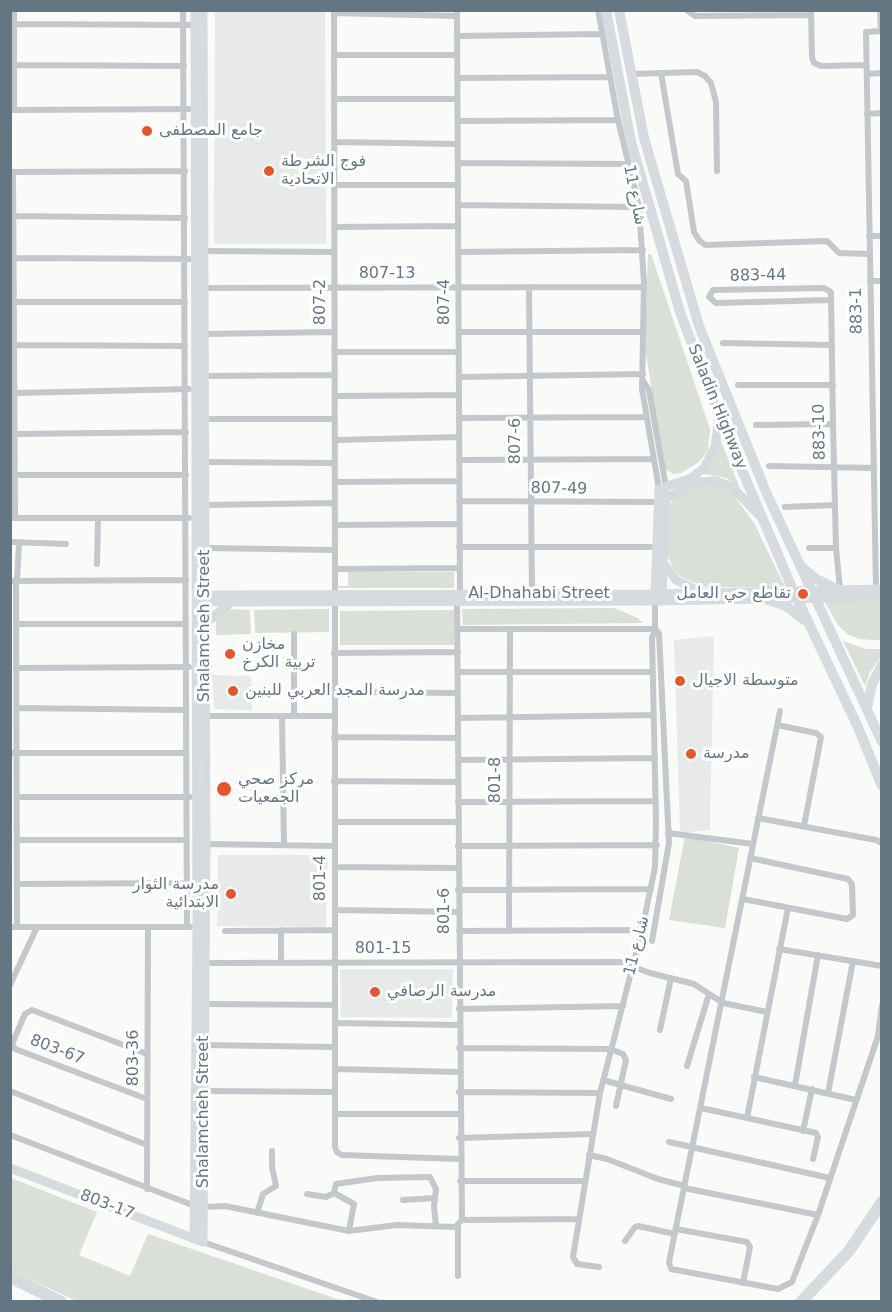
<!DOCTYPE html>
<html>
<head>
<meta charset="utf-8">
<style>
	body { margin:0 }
	#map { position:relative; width:892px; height:1312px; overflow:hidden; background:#fafaf8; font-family:"DejaVu Sans",sans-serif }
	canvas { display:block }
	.frame { position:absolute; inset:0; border:12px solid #657683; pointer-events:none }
</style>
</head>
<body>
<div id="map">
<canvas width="892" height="1312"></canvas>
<div class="frame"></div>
</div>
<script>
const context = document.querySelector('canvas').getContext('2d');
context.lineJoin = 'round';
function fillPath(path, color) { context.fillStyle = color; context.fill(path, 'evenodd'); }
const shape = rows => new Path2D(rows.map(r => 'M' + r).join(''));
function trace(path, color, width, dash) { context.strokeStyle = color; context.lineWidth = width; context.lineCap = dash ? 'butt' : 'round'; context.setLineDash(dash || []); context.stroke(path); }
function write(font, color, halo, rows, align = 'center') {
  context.font = font + ' "DejaVu Sans","Noto Sans Arabic",sans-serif'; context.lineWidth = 6; context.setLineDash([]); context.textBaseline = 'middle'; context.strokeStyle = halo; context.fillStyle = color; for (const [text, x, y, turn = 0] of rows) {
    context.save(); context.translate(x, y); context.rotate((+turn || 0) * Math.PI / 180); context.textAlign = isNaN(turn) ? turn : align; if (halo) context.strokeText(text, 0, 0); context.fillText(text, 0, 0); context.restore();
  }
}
const built = shape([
	[215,11,325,11,326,244,214,244],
	[714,636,710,830,680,833,674,640],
	[212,675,251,676,252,710,214,709],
	[218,855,328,855,326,927,217,926],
	[340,969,453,969,452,1018,341,1017]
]);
const green = shape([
	[648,254,651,254,710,429,708,450,699,462,681,473,673,474,664,468,645,347],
	[720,439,740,488,726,478,704,474,716,455],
	[697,484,711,484,724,487,733,494,754,523,785,587,703,587,680,576,674,570,666,552,670,504,674,498],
	[348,572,454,572,454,588,338,588,338,586,348,586],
	[881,601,881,640,872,640,860,639,847,634,838,625,825,602],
	[614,608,638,618,643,623,463,625,462,609],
	[225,609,250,610,251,634,216,635,216,618],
	[329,609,329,632,255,633,254,610],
	[454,610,454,645,340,645,340,611],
	[843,641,866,649,881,649,881,657,870,672,865,686],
	[685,836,739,848,725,928,669,920],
	[11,1178,97,1212,79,1255,130,1276,148,1234,343,1301,77,1301,11,1271]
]);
const street = shape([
	[14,10,14,110],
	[183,10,187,927],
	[334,10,335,594],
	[457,10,460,594],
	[598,10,618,120,639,207,644,283,642,389,659,489],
	[687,10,695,16,811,15],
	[811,10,812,57,814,63,821,66,866,65],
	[880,10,881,31],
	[334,13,457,16],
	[14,24,195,25],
	[457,36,601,34],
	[334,55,457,55],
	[14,65,184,66],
	[661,73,678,174,686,181,694,232,699,240,705,245,827,241,839,253,870,254],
	[630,74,697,72,705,76,711,83,716,102,717,171],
	[867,74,882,73],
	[457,78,609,77],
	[334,99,457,99],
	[10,110,195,109],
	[867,114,882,113],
	[458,121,618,120],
	[334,142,458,144],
	[458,163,628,164],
	[11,172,185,171],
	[13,172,15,518],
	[334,185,458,185],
	[458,205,639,207],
	[14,216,185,218],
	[334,227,458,226],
	[869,236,882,236],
	[203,251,334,252],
	[458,252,643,250],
	[14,258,196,259],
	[870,281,882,281],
	[529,287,532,594],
	[203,288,644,287],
	[14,302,185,302],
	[459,332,642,332],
	[203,334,334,332],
	[723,343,832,345],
	[12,345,185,346],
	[334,352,459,352],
	[203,376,335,375],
	[459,377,643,374],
	[644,382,649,390,666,487],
	[738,385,833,385],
	[15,393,189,389],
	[335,396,459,395],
	[459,418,646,417],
	[204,419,335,419],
	[756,425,833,424],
	[15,434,186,432],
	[335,440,459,437],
	[459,460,654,459],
	[204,462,335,463],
	[769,466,874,468],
	[15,475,186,475],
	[335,482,459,481],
	[459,501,659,502],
	[204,505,335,503],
	[785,507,835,505],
	[10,518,189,518],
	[335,525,459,524],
	[11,542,66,544],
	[459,547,657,547],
	[204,548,335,550],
	[809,548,836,548,833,424,831,292,824,288,713,290,709,297,716,303,831,300],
	[836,548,840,589],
	[97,564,98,518],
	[335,569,459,568],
	[10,581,186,580],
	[16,581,17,927],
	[17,581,19,543],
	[876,589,866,32,882,31],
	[457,601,462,1220],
	[335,603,335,1147,337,1152,342,1155,459,1159],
	[16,624,186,624],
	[458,629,655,629,659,633,669,843,652,941],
	[294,634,294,716],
	[334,653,458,652],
	[16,668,189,667],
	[458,672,653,672],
	[334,692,458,693],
	[16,708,186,710],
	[780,711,669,1262,671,1269,778,1289,792,1282,818,1215,878,1036,882,1005],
	[205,716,334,716],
	[282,716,284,845],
	[458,718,654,715],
	[777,725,816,733,821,737,804,826],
	[334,737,458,738],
	[10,753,186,753],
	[458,760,655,758],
	[334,781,458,782],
	[17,797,190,797],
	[458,802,655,801],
	[758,818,876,840,882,843],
	[335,822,458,822],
	[668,833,753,844],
	[17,840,186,840],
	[206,844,335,846],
	[458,846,657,845],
	[335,867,458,868],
	[17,884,186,883],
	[458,890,651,889],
	[743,899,847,919,853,915,852,884,848,879,750,858],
	[335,910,459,912],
	[10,927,190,927],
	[225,931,335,930],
	[459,931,642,930],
	[509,931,510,630],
	[779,949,882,966],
	[281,962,281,930],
	[205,963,620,962,650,973,694,984,723,1003,767,1012],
	[10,985,37,927],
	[205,1004,335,1005],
	[459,1009,623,1006],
	[335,1023,459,1025],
	[660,1030,671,978],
	[203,1045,333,1047],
	[459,1048,610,1049,623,1054,626,1060,616,1106],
	[687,1066,709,994],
	[335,1069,459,1072],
	[754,1077,856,1100],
	[603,1080,671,1099],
	[795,1085,818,955],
	[10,1091,147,1145],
	[205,1091,335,1092],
	[459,1092,600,1093],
	[828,1093,853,961],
	[147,1099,15,1049,12,1044,25,1014,32,1010,147,1054],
	[701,1108,816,1133,818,1137,813,1159],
	[335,1114,459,1114],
	[747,1118,788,908],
	[803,1131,812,1089],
	[10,1135,195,1206],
	[459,1138,593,1134],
	[669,1142,830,1178],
	[589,1155,607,1159,658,1179,685,1186],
	[460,1181,585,1181],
	[684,1188,818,1215],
	[147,1189,148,927],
	[307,1194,326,1197,334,1193],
	[403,1200,435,1198],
	[204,1207,225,1206,349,1231,397,1225,455,1227,462,1220],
	[257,1213,263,1194,276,1186,272,1167,272,1151],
	[462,1220,579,1219],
	[458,1225,458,1276],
	[676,1229,747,1242,750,1247,743,1283],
	[349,1231,354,1204,334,1193,336,1184,377,1178,430,1177,436,1189,434,1206,436,1226],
	[625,1241,635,1227,638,1226,675,1234],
	[203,1242,377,1302],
	[599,1267,577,1264,573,1257,600,1093,642,930,655,867,656,821,652,638,655,629,655,601]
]);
const secondary = shape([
	[659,502,697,482,716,481,732,487,760,516],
	[664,564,676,580,698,591],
	[655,594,659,489,691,478,704,468,715,447,719,416],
	[662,594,666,494],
	[200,595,655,594,882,589],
	[201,602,655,601,882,597],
	[205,624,230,603],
	[10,1168,203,1242,206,844,203,10],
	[194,1239,197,927,195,10]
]);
const primary = shape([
	[606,10,631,142,680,312,719,416,793,590,857,725,882,786],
	[619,10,644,138,699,326,766,492,882,742],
	[802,567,816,579,837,589],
	[766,599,786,606,804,620],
	[867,708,872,684,882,665]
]);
const highway = shape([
	[10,1277,61,1302],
	[801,1302,849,1251,882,1202]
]);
const markers = [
	[147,131,6,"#e4572e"],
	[269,171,6,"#e4572e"],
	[803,594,6,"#e4572e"],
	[230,654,6,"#e4572e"],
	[680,681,6,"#e4572e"],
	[233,691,6,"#e4572e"],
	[691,754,6,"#e4572e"],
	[224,789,8,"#e4572e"],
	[231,894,6,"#e4572e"],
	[375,992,6,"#e4572e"]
];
const poiNames = [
	["جامع المصطفى",159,131],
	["فوج الشرطة",281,162],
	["الاتحادية",281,180],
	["تقاطع حي العامل",791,594,"right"],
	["مخازن",242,645],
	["تربية الكرخ",242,663],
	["متوسطة الاجيال",692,681],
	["مدرسة المجد العربي للبنين",245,691],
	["مدرسة",703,754],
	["مركز صحي",238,780],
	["الجمعيات",238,798],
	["مدرسة الثوار",219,885,"right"],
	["الابتدائية",219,903,"right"],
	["مدرسة الرصافي",387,992]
];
const streetNames = [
	["شارع 11",634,195,79],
	["807-13",387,274],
	["883-44",758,276,-1],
	["807-2",321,302,-90],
	["807-4",445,302,-90],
	["883-1",857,311,-91],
	["Saladin Highway",717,407,68],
	["883-10",820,432,-91],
	["807-6",516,441,-90],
	["807-49",559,489,1],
	["Al-Dhahabi Street",539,594],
	["Shalamcheh Street",205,626,-90],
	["801-8",496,780,-90],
	["801-4",321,878,-90],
	["801-6",445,911,-90],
	["شارع 11",637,946,-76],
	["801-15",383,949],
	["803-67",57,1050,21],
	["803-36",134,1058,-90],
	["Shalamcheh Street",204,1112,-90],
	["803-17",107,1205,21]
];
fillPath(built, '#e8e9e9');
fillPath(green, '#dadfd7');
trace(street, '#c3c8cc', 6);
trace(secondary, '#d6dbdf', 9);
trace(primary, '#d6dbdf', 10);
trace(highway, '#d6dbdf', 12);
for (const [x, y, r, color] of markers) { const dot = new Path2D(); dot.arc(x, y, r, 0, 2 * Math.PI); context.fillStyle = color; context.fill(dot); trace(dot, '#fff', 2); }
write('16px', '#657683', '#fff', poiNames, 'left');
write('16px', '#657683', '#fff', streetNames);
</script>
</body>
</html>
